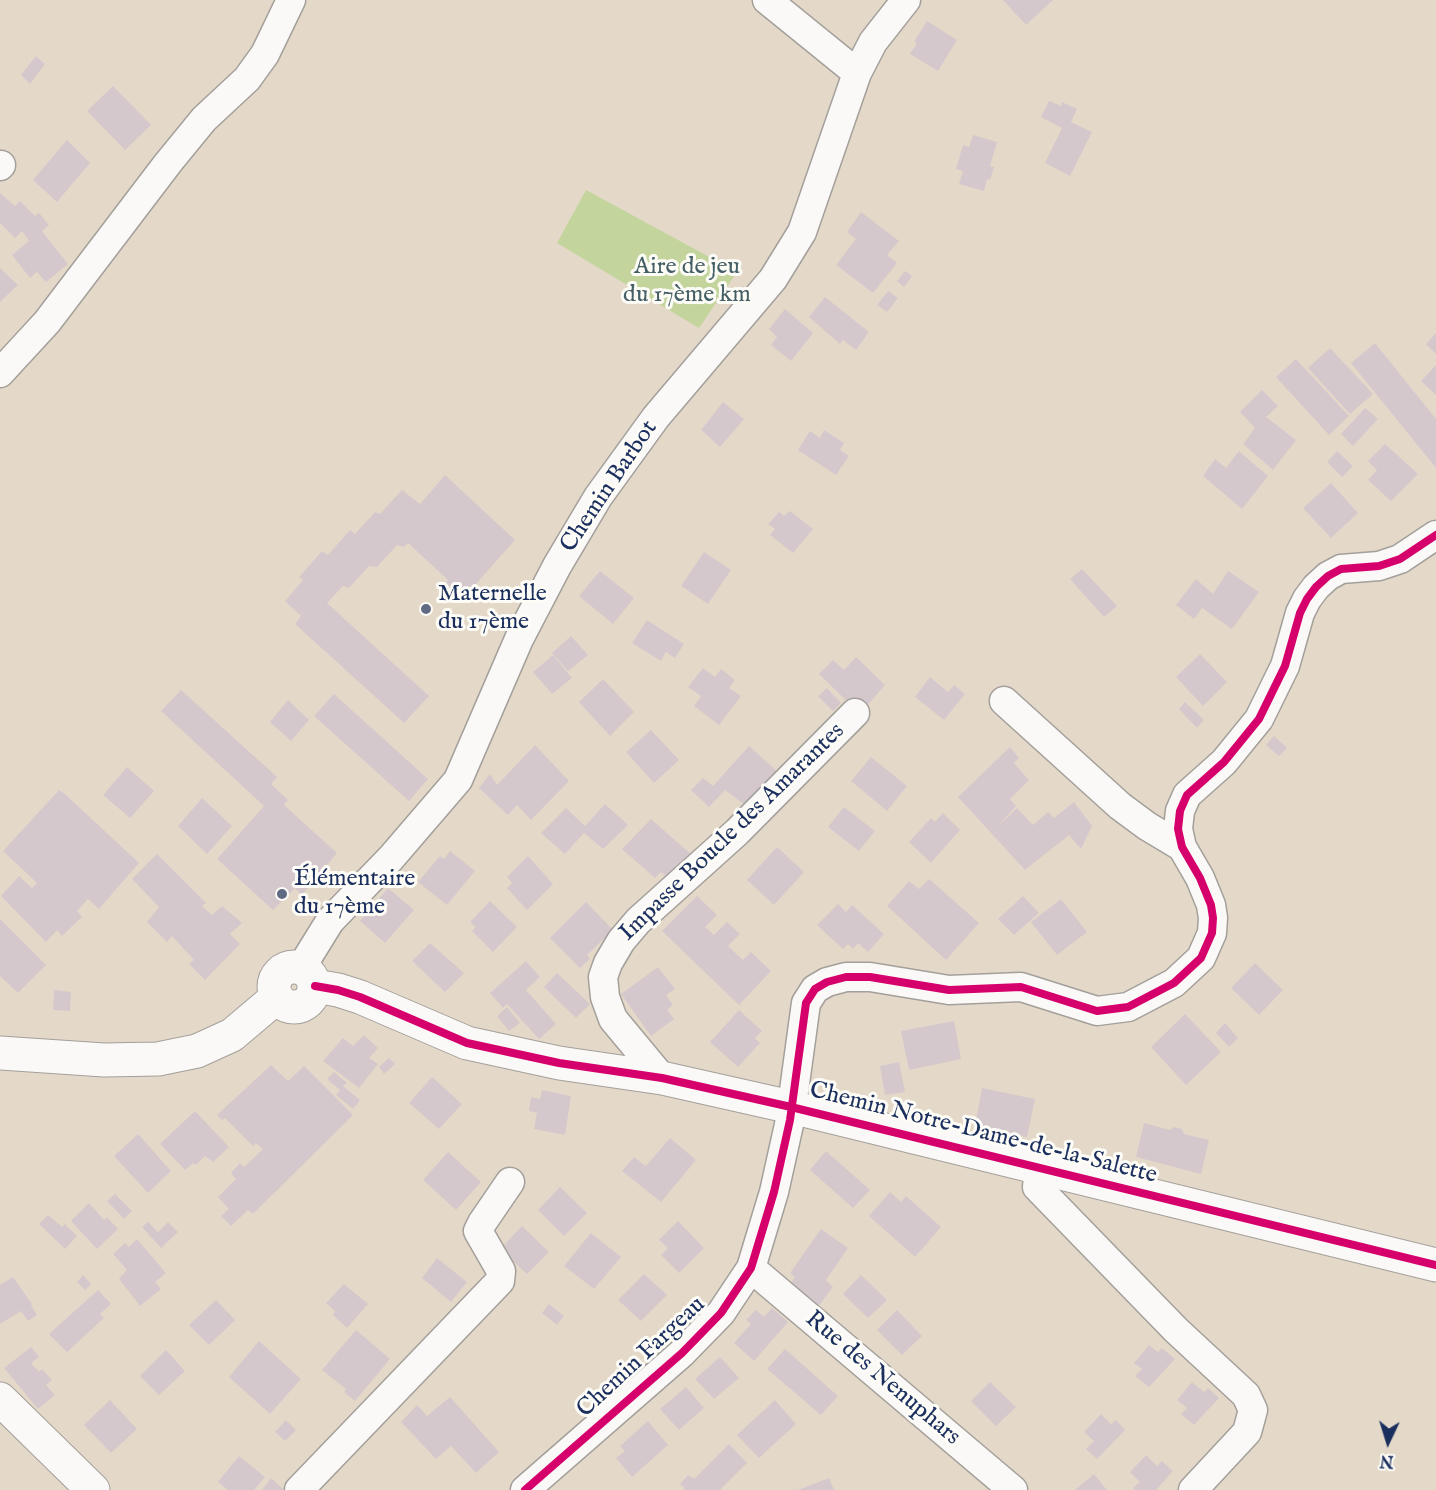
<!DOCTYPE html>
<html>
<head>
<meta charset="utf-8">
<style>
	body { margin:0 }
	#map { position:relative; width:1436px; height:1490px; overflow:hidden; background:#e4d9c8; font-family:"IM FELL English",serif }
	canvas { display:block }
	.north { position:absolute; left:1358px; top:1412px; width:60px; height:60px; -webkit-text-stroke:4px #fdfcf7; paint-order:stroke; rotate:184deg; font-size:16px; font-weight:700; line-height:24px; text-align:center; color:#1b2f5e }
	.north::after { content:''; display:block; margin:auto; width:21px; height:27px; background:#1b2f5e; clip-path:polygon(50% 0,100% 100%,50% 72%,0 100%) }
</style>
</head>
<body>
<div id="map">
<canvas width="1436" height="1490"></canvas>
<div class="north">N</div>
</div>
<script>
const context = document.querySelector('canvas').getContext('2d');
context.lineJoin = 'round';
function fillPath(path, color) { context.fillStyle = color; context.fill(path, 'evenodd'); }
const shape = rows => new Path2D(rows.map(r => 'M' + r).join(''));
function trace(path, color, width, dash) { context.strokeStyle = color; context.lineWidth = width; context.lineCap = dash ? 'butt' : 'round'; context.setLineDash(dash || []); context.stroke(path); }
function write(font, color, halo, rows, align = 'center') {
  context.font = font + ' "IM FELL English",serif'; context.lineWidth = 6; context.setLineDash([]); context.textBaseline = 'middle'; context.strokeStyle = halo; context.fillStyle = color; for (const [text, x, y, turn = 0] of rows) {
    context.save(); context.translate(x, y); context.rotate((+turn || 0) * Math.PI / 180); context.textAlign = isNaN(turn) ? turn : align; if (halo) context.strokeText(text, 0, 0); context.fillText(text, 0, 0); context.restore();
  }
}
const green = shape([
	[586,190,737,272,699,328,557,243]
]);
const building = shape([
	[1003,0,1053,0,1026,25],
	[927,21,957,40,938,71,910,54,917,43,914,42],
	[36,56,45,64,30,84,21,75],
	[113,86,151,125,125,150,87,111],
	[1049,101,1061,106,1062,102,1077,109,1071,122,1092,132,1070,176,1045,163,1062,128,1041,117],
	[973,135,997,142,990,166,994,167,990,180,987,179,984,191,959,184,963,171,956,169,963,145,969,147],
	[67,140,90,163,57,202,33,180],
	[0,193,15,206,20,201,35,216,39,213,49,225,42,231,68,264,46,282,37,272,30,278,12,255,29,241,22,231,15,238,0,223],
	[861,212,899,241,887,255,897,263,873,293,836,265,856,239,847,232],
	[0,268,18,285,0,302],
	[905,271,912,276,904,287,897,281],
	[888,291,898,298,887,312,877,305],
	[825,297,869,332,856,350,843,340,840,344,809,317],
	[785,309,813,333,791,361,771,345,777,337,769,329],
	[1436,333,1436,354,1426,344],
	[1375,343,1436,419,1436,468,1351,363],
	[1330,348,1373,394,1350,414,1308,368],
	[1296,359,1349,416,1329,435,1276,377],
	[1436,365,1436,395,1421,381],
	[1262,390,1278,406,1266,417,1296,440,1273,470,1243,444,1255,428,1240,412],
	[723,402,744,419,720,447,701,430],
	[1365,408,1378,419,1353,446,1341,434],
	[824,430,844,443,840,450,849,456,836,475,798,450,810,431,820,438],
	[1385,444,1418,474,1391,501,1368,480,1377,470,1368,461],
	[1239,451,1268,476,1242,509,1203,476,1215,459,1226,468],
	[1337,451,1353,466,1342,477,1327,462],
	[445,475,515,540,466,595,459,595,446,583,448,580,408,543,404,547,397,545,377,567,369,566,349,588,343,586,327,603,429,696,404,723,295,624,301,616,285,601,303,580,299,577,322,551,328,555,350,530,355,534,375,512,380,514,402,490,420,504],
	[1331,483,1358,513,1331,538,1303,508],
	[790,511,813,529,793,553,770,535,775,529,768,524,779,512,784,516],
	[704,552,731,570,708,604,681,586],
	[1082,569,1117,606,1104,617,1070,579],
	[600,571,634,598,613,624,579,596],
	[1228,571,1259,592,1232,629,1202,608,1194,619,1176,605,1196,579,1213,594],
	[647,620,684,644,675,658,666,652,661,661,632,643],
	[571,636,588,655,568,671,552,653],
	[1200,654,1227,682,1203,706,1176,677],
	[553,655,572,678,552,694,533,672],
	[856,657,885,685,860,714,819,674,833,660,844,670],
	[703,668,715,677,721,669,735,680,729,688,741,696,719,725,694,706,701,696,688,687],
	[930,677,948,692,954,685,965,694,944,720,915,697],
	[603,679,634,712,610,736,579,702],
	[827,688,841,703,833,711,818,696],
	[181,690,277,777,271,784,288,800,284,805,337,853,302,895,295,888,273,910,217,859,264,806,161,711],
	[334,694,428,779,409,801,314,716],
	[288,700,309,720,291,741,270,722],
	[1185,702,1204,720,1197,728,1179,709],
	[651,730,679,760,654,783,626,752],
	[1274,736,1287,748,1279,756,1266,745],
	[535,745,569,781,531,820,517,805,508,815,479,788,490,774,497,785],
	[749,746,781,775,749,808,725,790,709,807,691,790,703,778,713,786],
	[1010,747,1019,758,1014,763,1029,780,1010,799,1016,806,997,827,1017,808,1033,825,1048,812,1054,818,1074,802,1092,826,1081,849,1069,835,1025,870,958,797],
	[871,757,907,786,887,811,851,781],
	[127,767,154,791,130,818,103,795],
	[59,790,66,795,139,863,99,909,88,899,77,911,82,917,62,936,57,930,46,942,1,896,19,876,32,888,37,883,3,851],
	[202,798,232,826,207,854,178,826],
	[605,804,628,825,603,849,584,833,565,854,541,833,566,808,585,826],
	[844,807,875,831,859,851,828,827],
	[943,813,960,830,931,863,909,842,931,818,935,822],
	[651,819,693,856,672,881,661,872,655,878,622,849],
	[777,847,804,872,774,905,747,880],
	[450,851,475,871,447,905,418,882,440,856,444,859],
	[157,854,206,903,202,906,212,915,222,906,242,923,230,934,240,944,205,980,189,964,194,960,172,936,167,942,147,922,159,907,132,879],
	[528,856,553,884,527,910,507,888,512,883,507,877],
	[929,879,979,923,946,960,887,906,909,881,919,889],
	[388,888,414,910,385,943,360,921],
	[697,896,717,915,705,927,714,935,727,922,740,934,728,946,743,960,751,952,771,971,739,1005,662,931],
	[1023,896,1039,913,1014,935,998,919],
	[1061,899,1087,932,1057,955,1031,922],
	[490,901,517,927,493,952,472,931,476,927,470,922],
	[586,902,613,930,587,955,590,959,580,968,550,938],
	[838,904,846,912,852,905,884,934,868,952,858,943,853,949,848,944,843,949,817,925],
	[0,919,46,965,18,993,0,976],
	[430,943,464,973,445,992,412,961],
	[526,961,540,977,526,990,556,1024,539,1039,507,1004,503,1008,490,993],
	[1255,963,1283,990,1259,1015,1231,988],
	[658,967,675,989,666,995,673,1005,667,1010,674,1019,651,1036,621,994],
	[557,973,590,1004,576,1018,544,987],
	[54,990,71,992,70,1011,53,1010],
	[507,1007,520,1023,509,1031,497,1016],
	[739,1010,762,1031,755,1038,760,1043,738,1067,710,1042],
	[1185,1014,1221,1052,1186,1085,1151,1047],
	[954,1021,961,1059,909,1070,901,1031],
	[1225,1023,1238,1038,1229,1047,1216,1033],
	[364,1035,378,1048,369,1058,378,1064,359,1088,323,1061,343,1038,353,1046],
	[389,1058,395,1064,384,1074,379,1067],
	[899,1062,905,1092,885,1095,880,1066],
	[271,1065,288,1081,304,1066,353,1115,253,1214,248,1210,231,1226,221,1216,229,1209,218,1197,236,1179,231,1173,240,1163,244,1167,263,1149,256,1143,253,1146,225,1118,222,1120,217,1115],
	[334,1072,347,1083,343,1086,360,1100,353,1109,336,1095,340,1090,327,1079],
	[432,1077,462,1104,439,1129,409,1103],
	[982,1088,1035,1099,1027,1137,975,1126],
	[542,1090,571,1096,565,1135,534,1129,537,1113,529,1111,531,1097,540,1099],
	[195,1111,229,1147,213,1162,205,1156,196,1165,193,1163,185,1170,160,1144],
	[1144,1123,1170,1130,1174,1127,1182,1129,1184,1134,1209,1140,1201,1174,1136,1157],
	[138,1134,171,1171,148,1193,114,1156],
	[670,1138,696,1160,661,1202,622,1171,634,1157,646,1166],
	[826,1151,870,1190,853,1208,810,1170],
	[448,1152,481,1182,456,1210,423,1180],
	[560,1187,587,1213,564,1236,538,1210],
	[890,1192,901,1202,906,1196,941,1227,915,1257,869,1216],
	[115,1194,132,1211,124,1219,107,1201],
	[89,1203,104,1220,107,1217,118,1229,97,1249,71,1221],
	[48,1215,62,1227,65,1224,77,1236,65,1249,39,1224],
	[678,1221,704,1248,679,1273,661,1255,668,1248,659,1240],
	[148,1222,158,1232,168,1222,178,1232,161,1248,142,1227],
	[522,1226,549,1252,527,1274,500,1249],
	[821,1229,848,1248,826,1280,833,1287,817,1308,788,1287,795,1277,790,1273],
	[591,1233,621,1257,594,1289,564,1266],
	[137,1239,166,1273,155,1282,161,1289,140,1306,119,1279,127,1270,113,1254,125,1243,129,1247],
	[437,1258,467,1282,451,1302,422,1278],
	[644,1274,667,1295,641,1321,618,1300],
	[83,1275,91,1284,85,1290,77,1282],
	[861,1275,887,1300,868,1318,843,1294],
	[13,1277,32,1304,31,1305,37,1315,28,1321,21,1311,0,1324,0,1285],
	[344,1284,368,1304,347,1328,333,1315,335,1311,326,1303],
	[98,1290,111,1304,100,1314,104,1318,67,1352,49,1334],
	[216,1300,235,1320,209,1345,189,1325],
	[549,1304,564,1316,557,1325,542,1313],
	[772,1308,788,1322,754,1361,734,1343,751,1324,746,1320,756,1310,764,1317],
	[897,1310,922,1336,902,1355,877,1330],
	[356,1330,390,1359,355,1401,344,1392,346,1389,322,1370],
	[259,1341,301,1379,270,1414,229,1377],
	[1149,1345,1158,1352,1162,1348,1175,1359,1149,1387,1135,1376,1142,1369,1134,1363],
	[31,1347,39,1357,31,1363,39,1372,42,1369,52,1380,46,1385,55,1395,38,1409,4,1368],
	[785,1349,838,1396,821,1415,767,1369],
	[166,1350,185,1371,159,1395,140,1376],
	[720,1357,739,1378,714,1399,695,1379],
	[990,1382,1016,1407,996,1426,971,1401],
	[1192,1382,1204,1392,1208,1388,1219,1398,1194,1425,1181,1414,1187,1408,1177,1400],
	[686,1387,704,1408,679,1430,660,1409],
	[450,1397,499,1452,476,1473,451,1446,436,1459,401,1422,417,1405,427,1416],
	[110,1400,137,1429,111,1453,84,1425],
	[775,1400,796,1424,759,1458,737,1435],
	[1101,1414,1111,1424,1116,1420,1125,1430,1097,1459,1086,1449,1094,1441,1084,1432],
	[286,1420,296,1430,285,1441,275,1432],
	[648,1421,668,1445,632,1477,616,1458,625,1451,620,1446],
	[729,1444,747,1463,720,1490,684,1490,685,1488,680,1484,688,1475,694,1479],
	[1146,1455,1157,1466,1162,1461,1173,1471,1156,1490,1135,1490,1133,1488,1140,1482,1130,1472],
	[239,1456,265,1477,254,1490,228,1490,218,1482],
	[1094,1474,1107,1490,1075,1490],
	[271,1478,284,1490,262,1490],
	[829,1478,834,1490,798,1490]
]);
const minor = shape([
	[767,0,857,73],
	[0,166,1,165],
	[0,373,47,322,168,163,204,119,247,79,265,54,291,0],
	[1004,701,1120,806,1147,826,1182,847],
	[301,968,330,921,391,858,458,780,519,639,557,566,598,497,656,417,773,279,802,232,857,73,873,42,906,0],
	[662,1078,613,1019,605,997,603,977,608,963,621,941,638,921,737,832,855,713],
	[1039,1168,1037,1187,1176,1330,1246,1395,1253,1410,1247,1432,1193,1490],
	[751,1268,1013,1490],
	[299,1490,500,1281,501,1271,478,1231,482,1223,510,1182],
	[525,1490,682,1353,721,1313,751,1268,774,1192,790,1120,806,1003,815,989,827,982,846,977,870,977,949,990,1021,987,1097,1011,1128,1007,1174,983,1201,958,1212,933,1213,918,1211,905,1200,878,1182,847,1178,829,1180,811,1187,795,1224,762,1259,719,1285,666,1300,613,1307,599,1316,587,1328,576,1341,569,1379,566,1400,559,1436,535]
]);
const tertiary = shape([
	'274 987a20 20 0 1 1 40 0a20 20 0 1 1-40 0Z',
	[315,986,338,990,360,997,467,1043,559,1063,662,1078,791,1107,1436,1265],
	[0,1053,104,1060,158,1059,197,1051,232,1035,277,997],
	[0,1399,93,1490]
]);
const cycleway = shape([
	[315,986,338,990,360,997,467,1043,559,1063,662,1078,791,1107,1436,1265],
	[525,1490,682,1353,721,1313,751,1268,774,1192,790,1120,806,1003,815,989,827,982,846,977,870,977,949,990,1021,987,1097,1011,1128,1007,1174,983,1201,958,1212,933,1213,918,1211,905,1200,878,1182,847,1178,829,1180,811,1187,795,1224,762,1259,719,1285,666,1300,613,1307,599,1316,587,1328,576,1341,569,1379,566,1400,559,1436,535]
]);
const markers = [
	[426,609,6,"#616a83"],
	[282,894,6,"#616a83"]
];
const parkNames = [
	["Aire de jeu",687,268],
	["du 17ème km",687,296]
];
const streetNames = [
	["Chemin Barbot",610,487,-56],
	["Impasse Boucle des Amarantes",733,833,-44],
	["Chemin Notre-Dame-de-la-Salette",983,1134,14],
	["Chemin Fargeau",642,1358,-43],
	["Rue des Nenuphars",882,1379,40]
];
const poiNames = [
	["Maternelle",438,595],
	["du 17ème",438,623],
	["Élémentaire",294,880],
	["du 17ème",294,908]
];
fillPath(green, '#c3d49d');
fillPath(building, '#d5c8cd');
trace(minor, '#a39f9b', 31);
trace(tertiary, '#a39f9b', 35);
trace(minor, '#fbf9f7', 28);
trace(tertiary, '#fbf9f7', 33);
trace(cycleway, '#d6006c', 8);
for (const [x, y, r, color] of markers) { const dot = new Path2D(); dot.arc(x, y, r, 0, 2 * Math.PI); context.fillStyle = color; context.fill(dot); trace(dot, '#fdfcf7', 2); }
write('24px', '#455f66', '#fdfcf7', parkNames);
write('24px', '#1b2f5e', '#fdfcf7', streetNames);
write('24px', '#1b2f5e', '#fdfcf7', poiNames, 'left');
</script>
</body>
</html>
